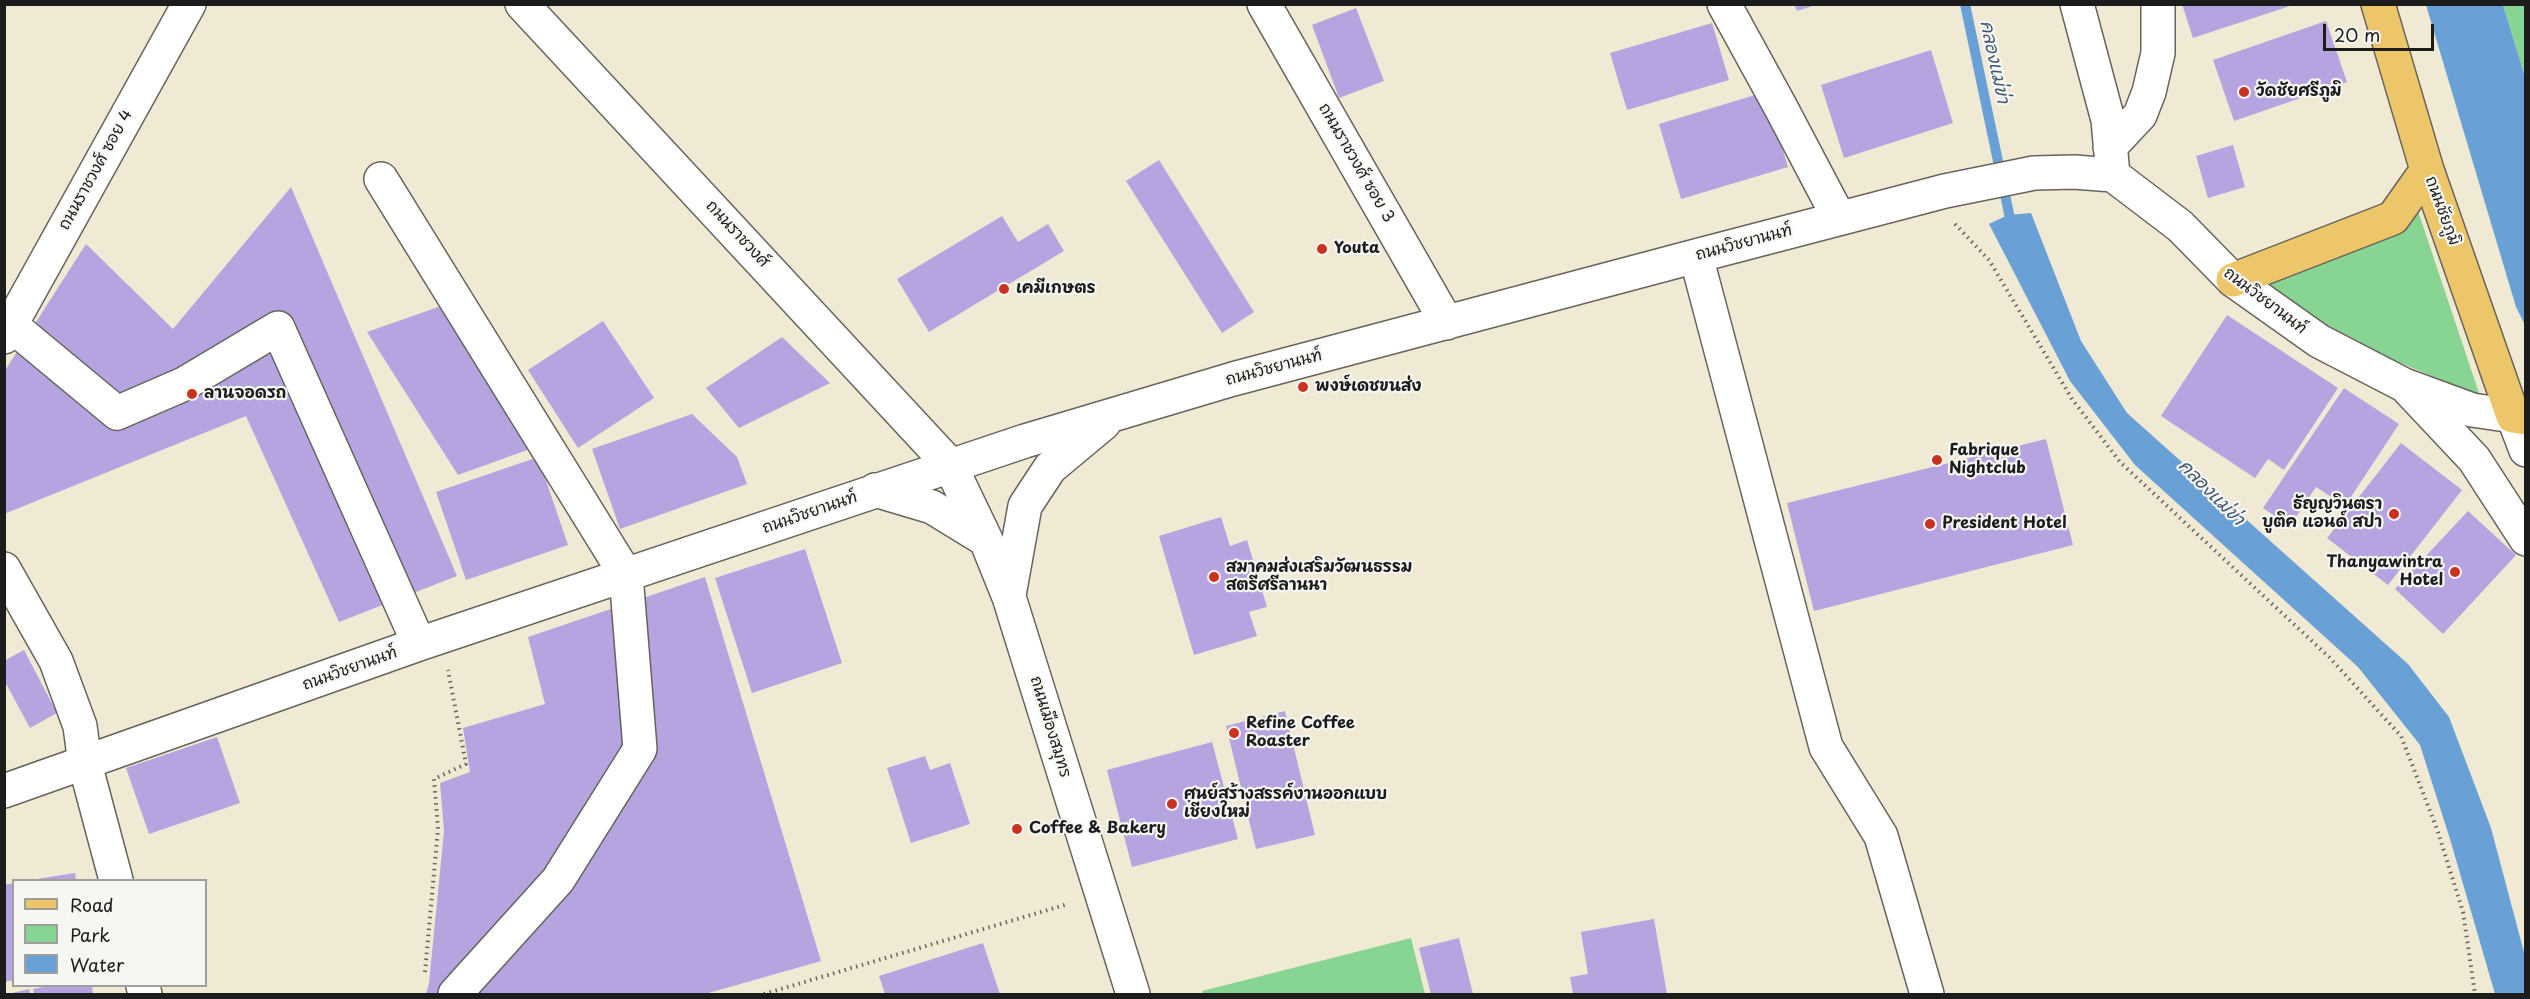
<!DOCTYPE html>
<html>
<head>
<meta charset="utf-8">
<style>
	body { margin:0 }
	#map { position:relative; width:2530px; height:999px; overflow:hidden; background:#f0ead4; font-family:"Playpen Sans",sans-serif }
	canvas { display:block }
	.frame { position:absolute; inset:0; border:6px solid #1c1c1c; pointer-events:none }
	.legend { position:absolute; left:12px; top:879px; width:195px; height:108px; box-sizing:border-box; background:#f6f6f2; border:2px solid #9f9f9c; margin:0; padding:8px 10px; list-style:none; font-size:18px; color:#1c1c1c }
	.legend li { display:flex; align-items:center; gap:12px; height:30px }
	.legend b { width:30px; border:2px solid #9f9f9c }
	.scale { position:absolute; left:2323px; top:24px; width:111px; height:27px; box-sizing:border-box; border:3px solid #1c1c1c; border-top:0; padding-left:8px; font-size:18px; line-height:21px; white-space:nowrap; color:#1c1c1c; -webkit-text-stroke:4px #f6f6f2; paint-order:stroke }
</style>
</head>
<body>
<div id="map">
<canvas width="2530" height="999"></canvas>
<div class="frame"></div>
<ul class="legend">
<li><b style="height:8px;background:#ecc669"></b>Road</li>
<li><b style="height:16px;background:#88d492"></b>Park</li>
<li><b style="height:16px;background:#69a1d7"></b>Water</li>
</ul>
<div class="scale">20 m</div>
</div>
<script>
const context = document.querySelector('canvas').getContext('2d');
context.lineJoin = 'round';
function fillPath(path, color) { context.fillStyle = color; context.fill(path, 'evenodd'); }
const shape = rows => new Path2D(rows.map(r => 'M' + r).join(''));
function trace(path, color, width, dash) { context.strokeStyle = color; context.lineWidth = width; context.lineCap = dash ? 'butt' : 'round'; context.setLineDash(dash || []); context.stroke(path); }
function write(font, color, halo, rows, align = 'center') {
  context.font = font + ' "Playpen Sans","Playpen Sans Thai",sans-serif'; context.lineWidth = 4.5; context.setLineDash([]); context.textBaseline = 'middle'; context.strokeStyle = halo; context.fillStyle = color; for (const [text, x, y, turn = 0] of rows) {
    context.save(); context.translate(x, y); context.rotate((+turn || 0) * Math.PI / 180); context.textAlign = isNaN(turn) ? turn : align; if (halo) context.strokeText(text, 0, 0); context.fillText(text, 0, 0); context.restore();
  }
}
const green = shape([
	[2503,5,2525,5,2525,77],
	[2418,211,2480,396,2348,341,2258,285,2279,281,2395,236],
	[1411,938,1425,994,1203,994,1202,991]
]);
const water = shape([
	[2426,5,2503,5,2525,77,2525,325,2516,307],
	[2031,213,2081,341,2127,413,2408,664,2449,717,2491,828,2525,956,2525,994,2495,994,2450,839,2420,745,2358,667,2135,465,2070,381,1989,224,2008,215]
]);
const stream = shape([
	[1965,4,2012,228]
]);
const building = shape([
	[1794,4,1816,4,1816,5,1797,11],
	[2182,4,2293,4,2293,5,2193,38],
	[1356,8,1384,81,1339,98,1312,25],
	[2326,21,2347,82,2234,121,2213,60],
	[1712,23,1729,80,1627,110,1610,53],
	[1931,50,1953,123,1844,158,1821,85],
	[1765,92,1788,167,1681,199,1659,124],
	[2233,145,2245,187,2208,198,2196,156],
	[1159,160,1254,312,1222,333,1126,181],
	[291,187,457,576,339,622,246,416,4,514,4,372,86,244,173,329],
	[1002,216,1018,242,1048,224,1064,251,929,332,897,279],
	[441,306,530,449,458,475,367,332],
	[2227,315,2338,388,2284,470,2268,459,2255,478,2161,416],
	[603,321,654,398,578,448,528,370],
	[782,337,830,383,739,428,706,388],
	[2344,388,2399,424,2345,506,2316,487,2290,526,2263,508],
	[692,414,737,457,747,484,620,529,592,449],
	[2046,439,2073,545,1814,611,1787,503],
	[2401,443,2462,490,2388,585,2327,538],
	[538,457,568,545,466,580,436,492],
	[2468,511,2516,555,2443,634,2395,589],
	[1221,517,1230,546,1247,540,1267,607,1249,612,1257,636,1194,655,1159,536],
	[805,549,842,663,752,693,715,578],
	[705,577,821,961,705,994,426,994,429,983,444,831,440,783,470,772,463,728,545,704,528,637],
	[24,650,57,713,30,728,4,680,4,661],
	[1285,711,1315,835,1256,849,1226,726],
	[217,737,240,803,149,834,126,768],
	[1212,742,1238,839,1132,867,1107,770],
	[925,756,930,770,950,763,970,824,911,843,887,768],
	[75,873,76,880,37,880,37,879],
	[14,883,14,980,4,982,4,885],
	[1654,919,1667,994,1573,994,1570,977,1588,974,1581,932],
	[1459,938,1473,994,1431,994,1419,948],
	[983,943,1000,994,885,994,879,976],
	[50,986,92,986,93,994,34,994,33,989],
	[29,989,30,994,8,994]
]);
const path = shape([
	[1955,224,1989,260,2072,399,2120,462,2329,657,2401,736,2437,829,2463,912,2475,994],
	[425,972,438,829,434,779,466,764,448,670],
	[764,994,1068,904]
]);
const minor = shape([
	[522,4,950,465,986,540,1009,597,1133,994],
	[1264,4,1447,323],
	[1724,4,1780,106,1839,218],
	[2077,4,2108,120,2113,175],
	[2110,147,2140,115,2149,92,2158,53,2158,4],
	[381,179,626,575,640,749,558,880,455,994],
	[1696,256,1826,747,1881,836,1927,994],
	[11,325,117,413,184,384,278,328,419,644],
	[4,337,189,4],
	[2409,390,2474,459,2526,539],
	[875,490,932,507,986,540],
	[4,569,56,661,80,726,85,764,116,880],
	[1009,595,1025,506,1050,468,1104,423],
	[4,791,419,644,1025,441,1233,379,1696,256,1945,191,2034,173,2074,172,2113,175,2180,226,2233,280,2319,341,2404,385,2472,410,2513,416,2526,450],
	[143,986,145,994]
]);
const major = shape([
	[2378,4,2427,170,2513,416,2526,418],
	[2233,280,2393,218,2427,170]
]);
const markers = [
	[2244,92,6,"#c8321e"],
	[1322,249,6,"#c8321e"],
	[1004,289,6,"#c8321e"],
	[1303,387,6,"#c8321e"],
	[192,394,6,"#c8321e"],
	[1937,460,6,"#c8321e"],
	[2394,514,6,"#c8321e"],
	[1930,524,6,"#c8321e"],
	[2455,572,6,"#c8321e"],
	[1214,577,6,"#c8321e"],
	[1234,733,6,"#c8321e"],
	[1172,804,6,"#c8321e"],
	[1017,829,6,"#c8321e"]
];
const poiNames = [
	["วัดชัยศรีภูมิ",2256,92],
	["Youta",1334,249],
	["เคมีเกษตร",1016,289],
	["พงษ์เดชขนส่ง",1315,387],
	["ลานจอดรถ",204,394],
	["Fabrique",1949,451],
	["Nightclub",1949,469],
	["ธัญญวินตรา",2382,505,"right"],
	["บูติค แอนด์ สปา",2382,523,"right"],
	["President Hotel",1942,524],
	["Thanyawintra",2443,563,"right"],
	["Hotel",2443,581,"right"],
	["สมาคมส่งเสริมวัฒนธรรม",1226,568],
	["สตรีศรีลานนา",1226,586],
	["Refine Coffee",1246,724],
	["Roaster",1246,742],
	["ศูนย์สร้างสรรค์งานออกแบบ",1184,795],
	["เชียงใหม่",1184,813],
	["Coffee & Bakery",1029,829]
];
const streetNames = [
	["ถนนราชวงศ์ ซอย 3",1356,163,60],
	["ถนนราชวงศ์ ซอย 4",96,170,-61],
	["ถนนชัยภูมิ",2442,211,70],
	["ถนนราชวงศ์",737,234,47],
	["ถนนวิชยานนท์",1744,243,-15],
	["ถนนวิชยานนท์",2265,301,37],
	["ถนนวิชยานนท์",1274,368,-15],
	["ถนนวิชยานนท์",810,513,-19],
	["ถนนวิชยานนท์",350,669,-20],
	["ถนนเมืองสมุทร",1050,727,73]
];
const waterNames = [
	["คลองแม่ข่า",1994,62,78],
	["คลองแม่ข่า",2211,493,45]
];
fillPath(green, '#88d492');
fillPath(water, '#69a1d7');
trace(stream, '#69a1d7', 10);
fillPath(building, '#b5a4e0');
trace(minor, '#66645c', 36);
trace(major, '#66645c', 36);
trace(path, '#66645c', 4, [1.5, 4.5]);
trace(minor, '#fff', 33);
trace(major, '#ecc669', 33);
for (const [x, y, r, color] of markers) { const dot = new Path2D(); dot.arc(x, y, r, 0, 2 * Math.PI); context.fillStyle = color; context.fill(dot); trace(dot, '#f6f6f2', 2); }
write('bold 16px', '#1c1c1c', '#f6f6f2', poiNames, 'left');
write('16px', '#1c1c1c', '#f6f6f2', streetNames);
write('italic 18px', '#3f5870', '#f6f6f2', waterNames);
</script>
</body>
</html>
